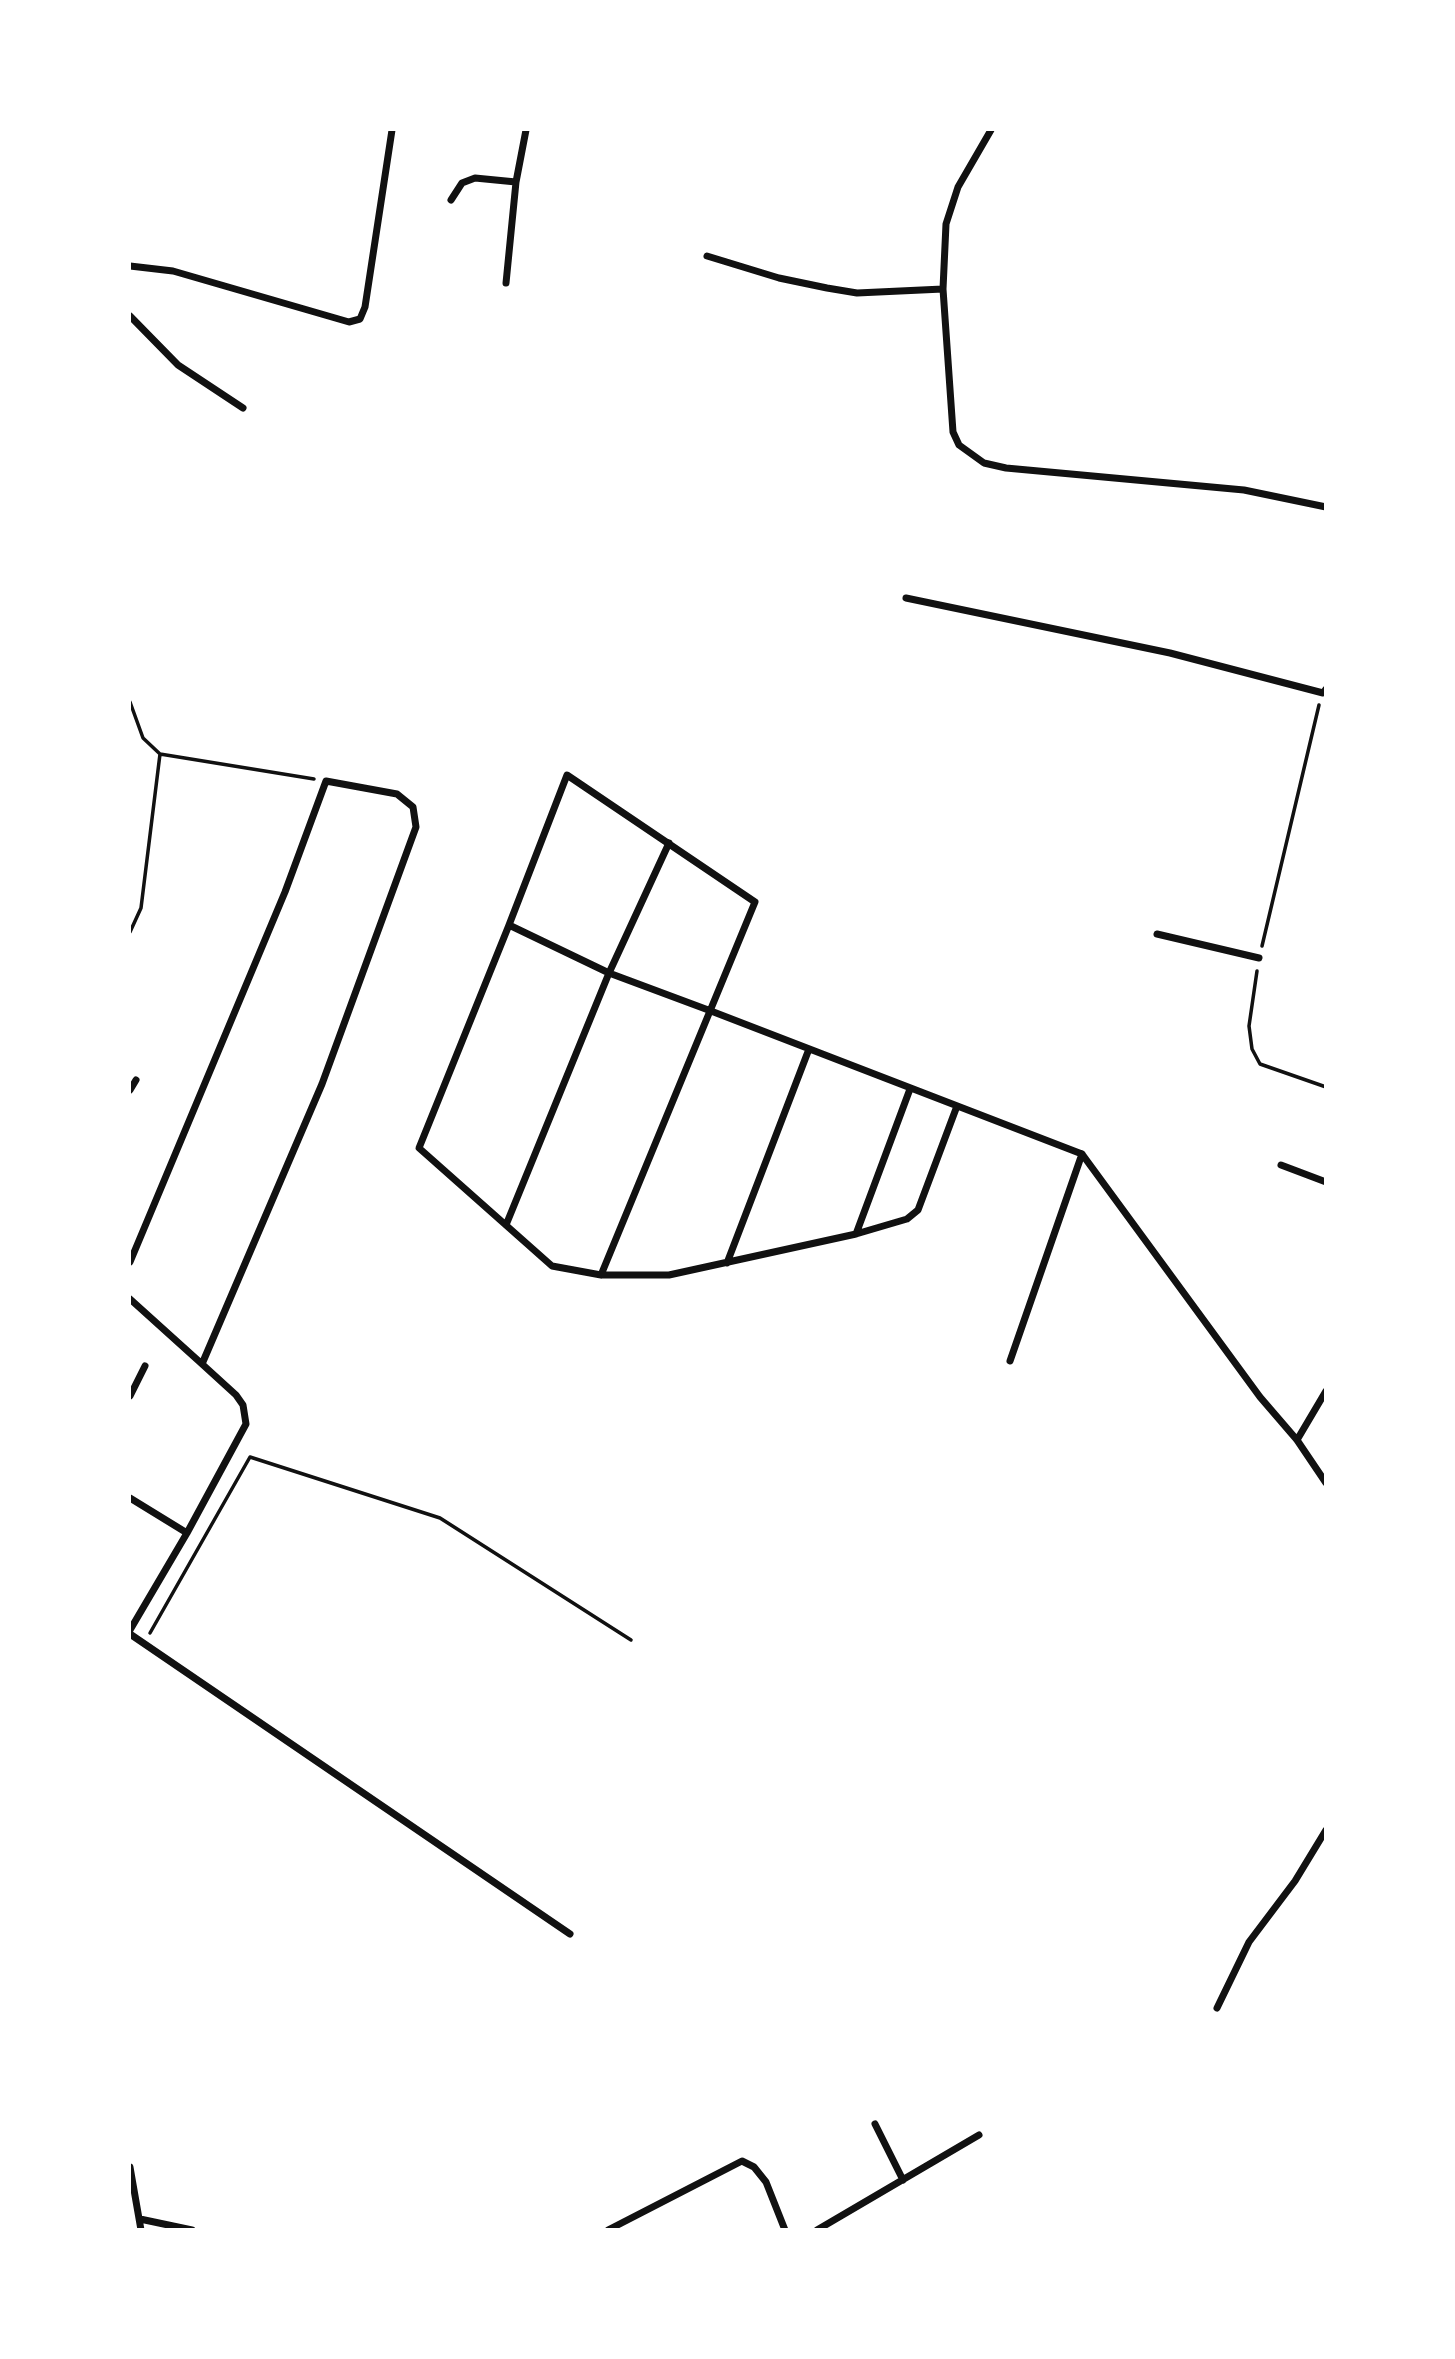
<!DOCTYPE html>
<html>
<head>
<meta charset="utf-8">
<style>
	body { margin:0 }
	#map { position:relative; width:1455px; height:2359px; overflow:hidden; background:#fff; font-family:"PT Sans",sans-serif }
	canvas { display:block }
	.frame { position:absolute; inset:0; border:131px solid #fff; pointer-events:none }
</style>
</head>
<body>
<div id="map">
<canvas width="1455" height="2359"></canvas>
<div class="frame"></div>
</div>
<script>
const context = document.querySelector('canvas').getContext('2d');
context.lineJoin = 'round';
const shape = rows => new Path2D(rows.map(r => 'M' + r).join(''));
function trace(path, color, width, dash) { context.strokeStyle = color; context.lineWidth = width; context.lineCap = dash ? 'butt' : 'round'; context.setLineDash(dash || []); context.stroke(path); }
const path = shape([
	[130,702,143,738,160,754,314,779],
	[130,932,141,908,160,754],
	[1262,946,1319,705],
	[1257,971,1249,1026,1252,1049,1260,1064,1326,1087],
	[150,1633,250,1457,440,1518,631,1640]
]);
const minor = shape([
	[991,130,958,187,946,224,943,289,953,432,959,445,984,463,1006,468,1244,490,1326,507],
	[451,200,462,183,475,178,516,182],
	[707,256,779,278,827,288,857,293,943,289],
	[130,266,173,271,349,322,360,319,365,307,392,130],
	[506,283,516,182,526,130],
	[130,316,178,365,243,408],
	[906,598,1170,653,1323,693,1326,689],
	[509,925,567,775,755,902,601,1275],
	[1157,934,1259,958],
	[130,1090,136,1080],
	[957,1106,918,1210,907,1219,856,1234,669,1275,601,1275,552,1266,419,1148,509,925,609,973,711,1011,1082,1154],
	[1082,1154,1260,1397,1297,1440,1326,1483],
	[1281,1165,1326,1182],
	[506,1225,609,973,669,843],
	[856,1234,910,1089],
	[130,1262,285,892,326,781,397,794,413,807,416,827,322,1084,202,1364,236,1395,243,1405,246,1424,187,1533,130,1630],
	[727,1263,809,1049],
	[130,1299,202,1364],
	[1010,1361,1082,1154],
	[130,1396,145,1366],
	[1297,1440,1326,1391],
	[130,1498,187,1533],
	[130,1634,570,1934],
	[1217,2008,1249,1942,1295,1881,1326,1830],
	[875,2124,903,2180],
	[130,2167,141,2230],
	[140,2219,192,2230],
	[608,2230,742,2161,754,2167,766,2182,785,2230],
	[817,2230,979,2135]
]);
trace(path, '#111', 3.5);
trace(minor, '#111', 7);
</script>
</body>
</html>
